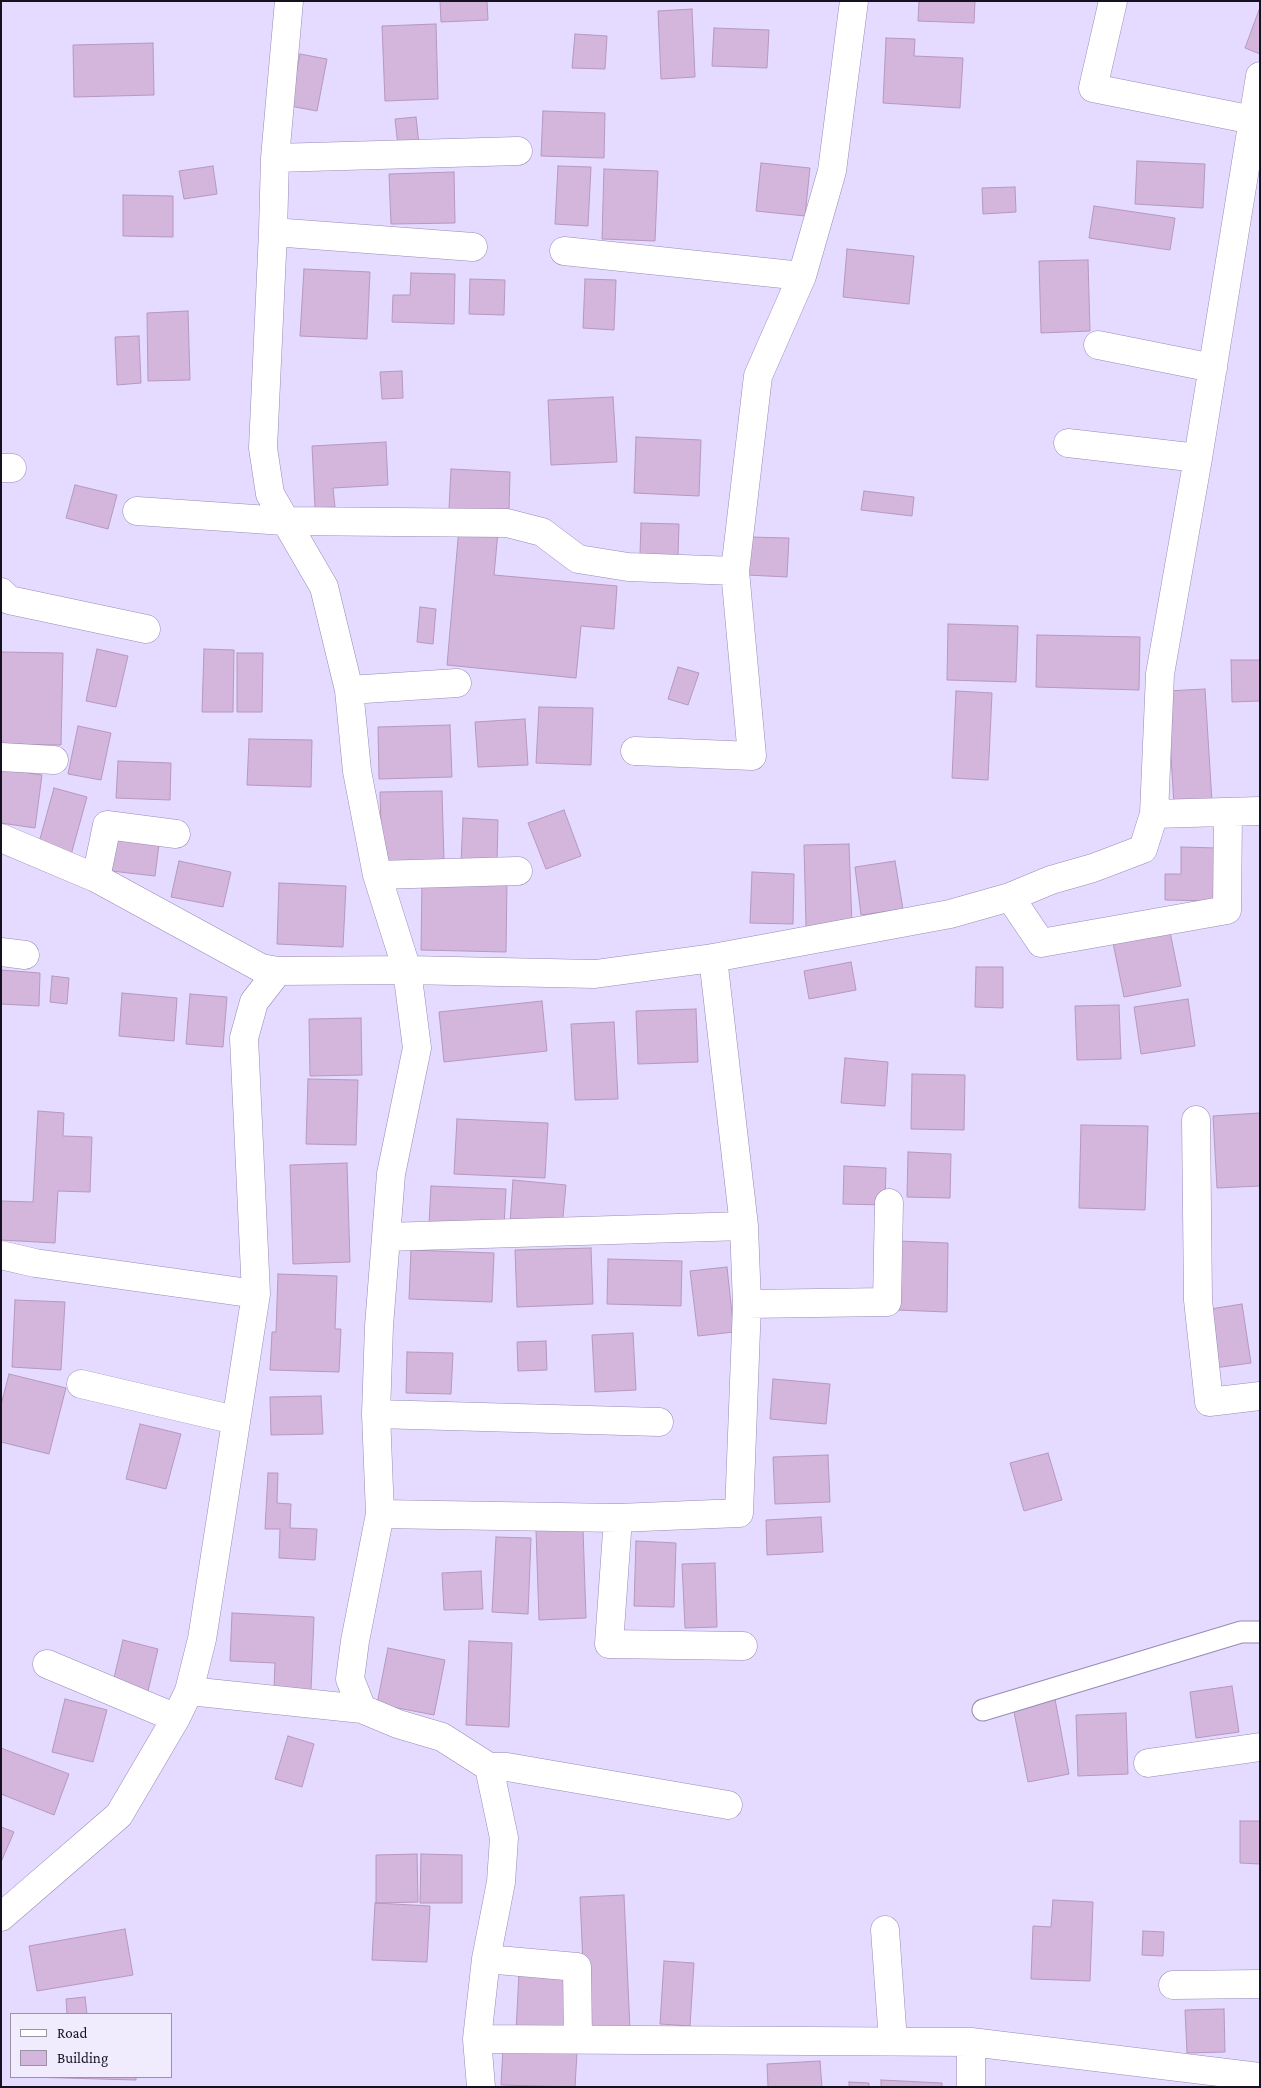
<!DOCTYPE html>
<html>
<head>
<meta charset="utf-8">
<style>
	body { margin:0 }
	#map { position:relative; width:1261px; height:2088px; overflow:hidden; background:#e5daff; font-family:"Crimson Pro",serif }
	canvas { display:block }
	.frame { position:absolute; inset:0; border:2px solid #161121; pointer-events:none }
	.legend { position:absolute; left:10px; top:2013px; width:162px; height:65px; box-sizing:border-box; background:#f0ebfd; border:1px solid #9994a5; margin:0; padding:6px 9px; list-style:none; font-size:15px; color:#161121 }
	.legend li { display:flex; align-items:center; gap:10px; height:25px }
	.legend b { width:25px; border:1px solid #9994a5 }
</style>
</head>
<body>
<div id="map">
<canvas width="1261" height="2088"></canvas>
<div class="frame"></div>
<ul class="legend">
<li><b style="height:6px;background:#fff"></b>Road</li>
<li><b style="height:14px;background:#d4b6dd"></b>Building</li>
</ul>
</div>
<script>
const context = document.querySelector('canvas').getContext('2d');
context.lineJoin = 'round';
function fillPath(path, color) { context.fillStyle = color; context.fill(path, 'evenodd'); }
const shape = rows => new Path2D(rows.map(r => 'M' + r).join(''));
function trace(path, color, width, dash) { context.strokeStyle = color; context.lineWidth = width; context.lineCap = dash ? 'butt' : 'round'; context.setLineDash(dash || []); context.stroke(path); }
const building = shape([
	[440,1,487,1,488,20,441,22,440,1],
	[919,1,975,1,974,23,918,21,919,1],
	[692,9,695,77,661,79,658,11,692,9],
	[1259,10,1260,10,1260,54,1245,48,1259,10],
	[436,24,438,99,385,101,382,26,436,24],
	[714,28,769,30,767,68,712,66,714,28],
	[575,34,607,36,605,69,572,68,575,34],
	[886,38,915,39,914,56,963,58,960,108,883,103,886,38],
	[153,43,154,95,74,97,73,45,153,43],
	[300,54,327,59,317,111,290,106,300,54],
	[543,111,605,113,604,158,541,156,543,111],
	[416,117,419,144,398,146,395,119,416,117],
	[1137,161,1205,164,1203,208,1135,204,1137,161],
	[761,163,810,168,805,216,756,211,761,163],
	[213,166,217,194,184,199,179,171,213,166],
	[558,166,591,167,588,226,555,224,558,166],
	[604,169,658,171,655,241,602,239,604,169],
	[454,172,455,223,391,224,389,174,454,172],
	[1015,187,1016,212,983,214,982,188,1015,187],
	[123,195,173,196,173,237,123,236,123,195],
	[1094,206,1175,218,1170,250,1089,238,1094,206],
	[847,249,914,256,909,304,843,297,847,249],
	[1088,260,1090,331,1041,333,1039,261,1088,260],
	[304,269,370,272,367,339,300,336,304,269],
	[411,273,455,274,454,324,392,322,393,295,410,295,411,273],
	[470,279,505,280,504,315,469,314,470,279],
	[585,279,616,280,614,330,583,328,585,279],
	[188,311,190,380,148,381,147,313,188,311],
	[139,336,141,383,117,385,115,337,139,336],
	[402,371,403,398,382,399,380,372,402,371],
	[613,397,617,462,551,465,548,400,613,397],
	[636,437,701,440,699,496,634,493,636,437],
	[386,442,388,485,333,488,335,507,315,508,312,446,386,442],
	[451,469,510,472,509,512,449,509,451,469],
	[75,485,117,495,108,529,66,518,75,485],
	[864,491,914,497,912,516,861,510,864,491],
	[641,523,679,524,678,556,640,555,641,523],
	[459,528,498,532,494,575,617,586,614,629,581,626,576,678,447,665,459,528],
	[749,537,789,538,787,577,747,575,749,537],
	[420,607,436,609,433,644,417,642,420,607],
	[948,624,1018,626,1016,682,947,680,948,624],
	[1037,635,1140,637,1139,690,1036,687,1037,635],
	[97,649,128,656,116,707,86,701,97,649],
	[204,649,234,650,233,712,202,712,204,649],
	[1,652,63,653,61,745,1,744,1,652],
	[237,653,263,653,262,712,237,712,237,653],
	[1231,660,1260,660,1260,701,1232,702,1231,660],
	[678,667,699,673,688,705,668,699,678,667],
	[1205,689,1212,802,1174,805,1167,691,1205,689],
	[956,691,992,693,988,780,952,778,956,691],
	[539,707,593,708,591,765,536,763,539,707],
	[525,719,528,765,478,767,475,722,525,719],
	[450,725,452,777,379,779,378,727,450,725],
	[78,726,111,733,101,780,68,774,78,726],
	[249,739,312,740,311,787,247,785,249,739],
	[118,761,171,763,170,800,116,798,118,761],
	[1,769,42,775,35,828,1,823,1,769],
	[54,788,87,797,71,855,38,846,54,788],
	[442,791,444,861,382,863,380,792,442,791],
	[564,810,581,856,546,869,528,823,564,810],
	[463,818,498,820,497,864,461,863,463,818],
	[115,840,159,844,155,876,111,871,115,840],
	[849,844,852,926,806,927,804,845,849,844],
	[1181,847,1217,848,1216,901,1165,900,1165,874,1181,874,1181,847],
	[179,861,231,872,223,907,171,897,179,861],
	[895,861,903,909,861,915,855,867,895,861],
	[752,872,794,874,793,924,750,923,752,872],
	[422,879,507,881,506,952,421,950,422,879],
	[279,883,346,886,343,947,277,944,279,883],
	[1169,927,1181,986,1124,997,1112,938,1169,927],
	[851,962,856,990,809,999,804,971,851,962],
	[976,967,1003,967,1003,1008,975,1007,976,967],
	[1,970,40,973,39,1006,1,1004,1,970],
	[52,976,69,978,67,1004,50,1002,52,976],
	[122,993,177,998,174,1041,119,1036,122,993],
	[190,994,227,997,223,1047,186,1044,190,994],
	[1188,999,1195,1046,1141,1054,1134,1007,1188,999],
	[542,1001,547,1051,444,1062,439,1012,542,1001],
	[1119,1005,1121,1059,1077,1060,1075,1006,1119,1005],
	[696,1009,698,1062,638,1064,636,1011,696,1009],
	[361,1018,362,1075,310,1076,309,1019,361,1018],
	[614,1022,618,1099,575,1100,571,1024,614,1022],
	[845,1058,888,1062,885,1106,841,1103,845,1058],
	[912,1074,965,1075,964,1130,911,1129,912,1074],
	[308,1079,358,1080,356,1145,306,1144,308,1079],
	[38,1111,64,1113,63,1136,92,1137,90,1192,58,1191,55,1243,1,1240,1,1201,33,1202,38,1111],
	[1260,1113,1260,1186,1217,1188,1213,1116,1260,1113],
	[457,1119,548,1123,545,1178,454,1174,457,1119],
	[1081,1125,1148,1126,1145,1210,1079,1208,1081,1125],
	[908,1152,951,1154,950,1198,907,1197,908,1152],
	[347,1163,350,1262,293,1264,290,1165,347,1163],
	[844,1166,886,1168,885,1205,843,1204,844,1166],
	[513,1180,566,1185,562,1227,510,1223,513,1180],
	[431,1186,506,1189,504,1227,429,1224,431,1186],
	[898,1241,948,1243,947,1312,897,1310,898,1241],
	[591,1248,593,1304,517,1307,515,1250,591,1248],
	[411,1250,494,1253,492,1302,409,1299,411,1250],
	[608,1259,682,1261,681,1306,607,1304,608,1259],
	[727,1267,734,1332,698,1336,690,1271,727,1267],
	[278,1274,337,1276,335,1329,341,1329,339,1372,270,1370,272,1332,276,1332,278,1274],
	[15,1300,65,1302,61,1370,12,1367,15,1300],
	[1242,1304,1251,1363,1214,1368,1204,1310,1242,1304],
	[633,1333,636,1390,595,1392,592,1335,633,1333],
	[546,1341,547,1370,518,1371,517,1342,546,1341],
	[407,1352,453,1353,451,1394,406,1393,407,1352],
	[9,1374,66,1388,49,1454,1,1442,1,1405,9,1374],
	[773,1379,830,1384,826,1424,770,1419,773,1379],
	[321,1396,323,1434,271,1435,270,1397,321,1396],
	[140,1424,181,1434,166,1489,126,1479,140,1424],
	[1048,1453,1062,1500,1024,1511,1010,1463,1048,1453],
	[828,1455,830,1502,775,1504,773,1457,828,1455],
	[268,1473,278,1473,277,1503,291,1504,290,1528,317,1529,315,1560,279,1558,280,1529,265,1529,268,1473],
	[821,1517,823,1552,767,1555,766,1520,821,1517],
	[583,1529,586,1618,539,1620,536,1530,583,1529],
	[496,1537,531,1538,528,1614,492,1612,496,1537],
	[636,1541,676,1543,674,1607,634,1606,636,1541],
	[715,1563,717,1627,685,1628,682,1564,715,1563],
	[481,1571,483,1609,444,1610,442,1573,481,1571],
	[232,1613,314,1617,311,1690,274,1688,275,1663,230,1661,232,1613],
	[123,1640,158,1649,148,1691,113,1682,123,1640],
	[469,1641,512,1643,509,1727,466,1725,469,1641],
	[388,1648,445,1660,434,1715,377,1704,388,1648],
	[1232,1686,1239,1732,1196,1738,1190,1692,1232,1686],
	[65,1699,107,1710,93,1762,52,1752,65,1699],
	[1055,1699,1069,1774,1028,1782,1013,1707,1055,1699],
	[1126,1713,1128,1774,1078,1776,1076,1715,1126,1713],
	[288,1736,314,1744,302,1787,275,1779,288,1736],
	[1,1748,69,1774,54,1815,1,1794,1,1748],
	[1240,1821,1260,1821,1260,1864,1240,1863,1240,1821],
	[1,1827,14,1832,1,1862,1,1827],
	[417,1854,418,1902,376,1903,376,1855,417,1854],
	[421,1854,462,1855,462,1903,420,1903,421,1854],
	[624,1895,630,2030,586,2032,580,1897,624,1895],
	[1053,1900,1093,1902,1090,1981,1031,1979,1033,1926,1051,1927,1053,1900],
	[375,1903,430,1906,427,1962,372,1960,375,1903],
	[125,1929,133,1975,37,1991,29,1946,125,1929],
	[1143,1931,1164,1932,1163,1956,1142,1955,1143,1931],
	[664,1961,694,1963,690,2026,660,2024,664,1961],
	[519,1973,568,1976,565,2033,516,2031,519,1973],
	[85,1997,87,2014,67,2014,66,1999,85,1997],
	[1224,2009,1225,2052,1187,2053,1185,2010,1224,2009],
	[503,2048,577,2052,575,2087,501,2085,503,2048],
	[820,2061,822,2087,768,2087,767,2064,820,2061],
	[29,2077,136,2077,136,2080,29,2077],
	[881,2080,942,2083,942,2087,881,2087,881,2080],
	[849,2082,869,2083,869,2087,849,2087,849,2082]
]);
const lane = shape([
	[983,1710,1241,1632,1260,1632]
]);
const street = shape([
	[289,1,275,158,273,232,263,448,270,494,324,587,349,690,357,771,377,875,407,970,417,1048,391,1174,379,1326,376,1414,380,1514,355,1641,350,1679,362,1709,398,1724,442,1737,489,1767,504,1838,501,1882,486,1959,477,2039,481,2087],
	[1113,1,1093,88,1253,120],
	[275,158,518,151],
	[273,232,473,247],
	[564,251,802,276],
	[1098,345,1213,368],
	[1068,443,1198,458],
	[1,468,12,468],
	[137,511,284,521,507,523,542,532,578,559,628,567,735,571,758,376,802,276,832,171,854,1],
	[1,592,9,600,146,629],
	[349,690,457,683],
	[635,751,752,756,735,571],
	[1,757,54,760],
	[1154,814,1260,811],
	[1,838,96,878,261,968,278,971,407,970,595,974,713,958,950,914,1010,897,1051,880,1093,868,1143,849,1154,814,1160,674,1198,458,1260,76],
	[377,875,518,871],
	[96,878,107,825,176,834],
	[1010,897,1041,943,1227,910,1228,812],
	[1,952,25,955],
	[1196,1120,1198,1300,1209,1402,1260,1396],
	[386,1237,744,1226],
	[1,1255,35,1263,256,1294],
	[747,1304,887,1302,889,1203],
	[81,1384,235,1420],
	[376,1414,659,1422],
	[380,1514,618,1518,739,1513,747,1304,744,1226,713,958],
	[618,1518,609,1644,743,1646],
	[47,1664,176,1718],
	[189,1691,362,1709],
	[1148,1763,1260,1747],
	[489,1767,507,1767,728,1805],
	[1,1917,119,1815,176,1718,189,1691,202,1639,256,1294,244,1038,254,1002,278,971],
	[885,1930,893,2041],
	[486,1959,577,1967,578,2039],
	[1173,1985,1260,1984],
	[477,2039,971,2042,1260,2077],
	[971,2042,971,2087]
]);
fillPath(building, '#d4b6dd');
trace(building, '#b698be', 1);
trace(lane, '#988bb5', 23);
trace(street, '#988bb5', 29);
trace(lane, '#fff', 21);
trace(street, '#fff', 28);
</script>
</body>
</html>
